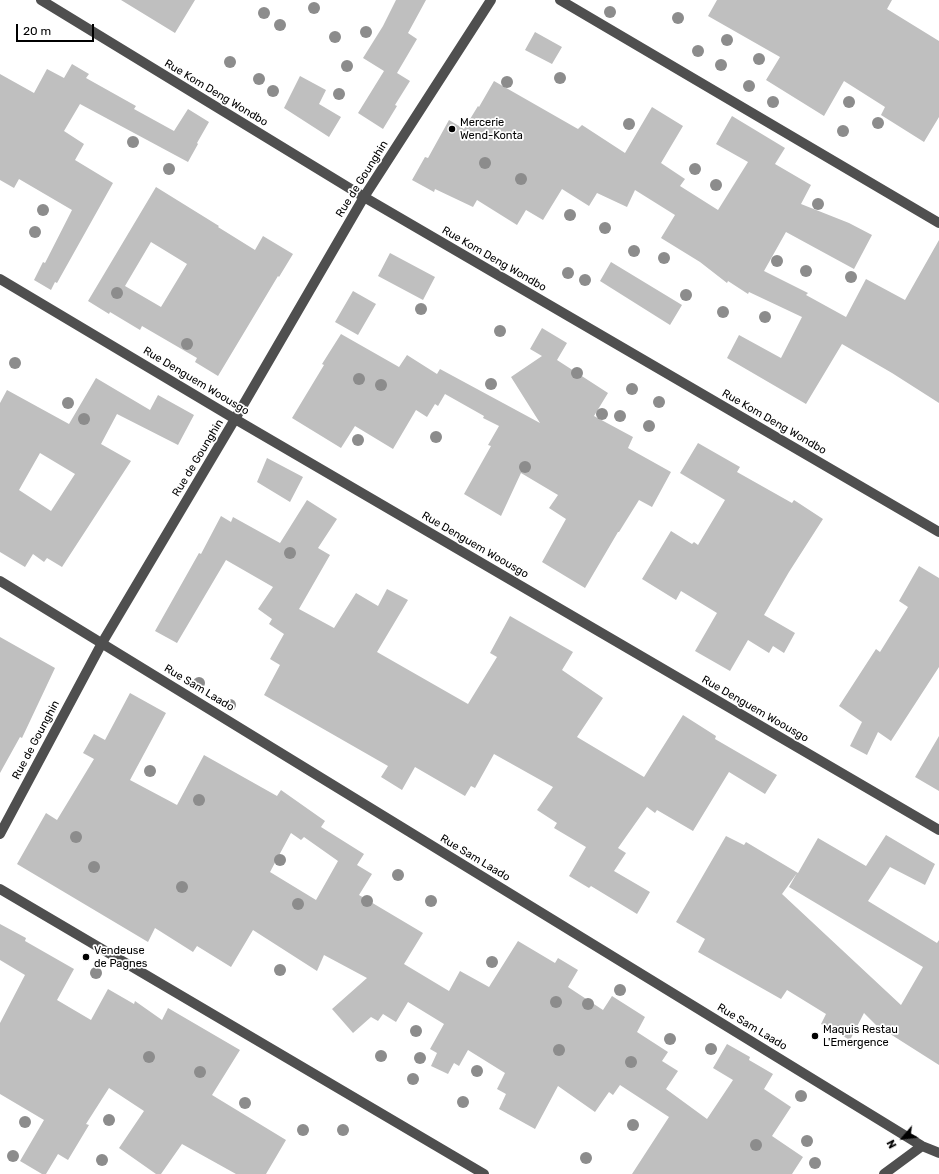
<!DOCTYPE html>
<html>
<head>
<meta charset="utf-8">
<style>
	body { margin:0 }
	#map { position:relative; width:939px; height:1174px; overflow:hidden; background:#fff; font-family:Rubik,sans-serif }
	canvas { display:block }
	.north { position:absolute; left:883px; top:1118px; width:40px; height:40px; -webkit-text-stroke:3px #fff; paint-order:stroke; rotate:242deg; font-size:11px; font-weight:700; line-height:16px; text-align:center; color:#000 }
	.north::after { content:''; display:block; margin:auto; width:14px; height:18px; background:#000; clip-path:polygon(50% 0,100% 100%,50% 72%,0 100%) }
	.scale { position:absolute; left:16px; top:24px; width:78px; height:18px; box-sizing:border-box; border:2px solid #000; border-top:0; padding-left:5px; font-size:12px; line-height:14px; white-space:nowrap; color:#000; -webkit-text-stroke:3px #fff; paint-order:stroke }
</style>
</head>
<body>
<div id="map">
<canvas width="939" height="1174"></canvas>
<div class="north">N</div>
<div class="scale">20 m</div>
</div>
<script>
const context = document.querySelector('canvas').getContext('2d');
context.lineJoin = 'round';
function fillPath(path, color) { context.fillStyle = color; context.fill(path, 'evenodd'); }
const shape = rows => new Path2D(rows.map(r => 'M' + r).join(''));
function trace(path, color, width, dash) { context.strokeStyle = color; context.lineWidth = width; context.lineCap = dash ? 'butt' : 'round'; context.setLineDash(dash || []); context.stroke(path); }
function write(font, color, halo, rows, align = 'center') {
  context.font = font + ' Rubik,sans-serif'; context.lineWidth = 3.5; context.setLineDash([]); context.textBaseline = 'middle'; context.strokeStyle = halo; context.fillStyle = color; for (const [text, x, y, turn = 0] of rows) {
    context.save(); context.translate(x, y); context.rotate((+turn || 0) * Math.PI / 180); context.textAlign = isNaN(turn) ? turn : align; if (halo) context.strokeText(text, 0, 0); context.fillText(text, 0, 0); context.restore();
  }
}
const building = shape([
	[121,0,195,0,175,33],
	[396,0,426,0,408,33,417,39,397,73,410,81,395,105,397,106,383,129,358,113,384,71,363,58,383,26],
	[717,0,892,0,887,9,939,41,939,117,924,142,881,115,885,107,844,81,824,116,766,80,780,57,708,16],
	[535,32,562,47,552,64,525,50],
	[72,64,89,74,86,78,136,106,134,109,174,131,188,109,209,122,197,143,198,144,188,162,80,104,64,131,84,144,75,160,113,183,57,283,55,282,51,290,34,280,43,262,45,263,72,210,19,179,14,188,0,180,0,74,34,93,47,69,64,78],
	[300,76,326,90,319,104,341,117,329,137,284,108],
	[494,81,578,129,582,125,625,153,652,107,683,126,661,163,685,179,680,186,718,210,748,162,716,144,732,116,785,148,775,164,811,185,801,204,849,223,872,235,854,269,786,232,764,271,808,293,806,295,846,317,866,279,905,300,939,240,939,403,892,373,842,344,806,404,727,358,739,335,781,358,802,317,749,292,748,294,728,281,727,283,700,262,661,238,675,215,635,190,627,207,597,193,589,206,562,189,543,220,526,210,517,225,477,200,473,207,435,189,434,192,412,180,425,157,428,158,449,120,464,129,478,106,479,107],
	[156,187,219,226,218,227,255,250,263,236,293,254,279,277,278,276,218,376,195,362,197,358,142,326,140,330,110,312,109,314,88,301],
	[151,242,187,264,161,307,125,286],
	[390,253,435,277,423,300,378,276],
	[611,262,682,305,670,325,600,281],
	[353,291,376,304,358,335,335,322],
	[542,328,567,343,557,360,608,393,594,416,633,437,628,448,671,472,652,507,639,500,619,532,618,532,585,588,542,562,566,519,549,508,558,495,521,473,501,516,464,494,491,446,488,445,499,426,483,418,484,416,445,394,438,406,435,404,427,417,416,410,393,449,355,426,341,448,292,418,324,365,322,364,341,334,399,367,407,355,437,374,440,369,540,423,511,377,542,356,530,349],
	[96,378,150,410,158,395,194,415,178,445,117,414,101,444,131,461,62,567,47,558,44,562,33,554,25,567,0,552,0,403,7,390,69,424],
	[40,453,75,474,51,511,19,490],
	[698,443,740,467,737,472,792,503,794,500,823,519,789,572,764,615,795,633,784,653,773,646,769,653,748,640,730,671,695,651,717,613,681,591,676,600,642,579,671,531,692,544,694,542,698,545,725,500,680,473],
	[267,458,303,477,290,502,257,482],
	[307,500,337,519,318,548,330,555,299,609,334,628,356,593,378,606,387,589,408,600,377,652,468,704,497,657,490,653,510,616,573,652,562,670,603,698,577,737,644,777,683,715,716,736,715,739,777,775,765,794,729,772,693,831,657,810,655,813,647,807,618,848,626,853,614,871,650,892,637,914,591,886,589,888,569,876,586,847,554,828,557,823,537,810,553,787,494,754,475,788,471,786,465,796,415,767,402,790,381,777,388,766,264,695,280,665,270,659,284,634,269,624,272,619,258,609,273,587,226,560,177,643,155,631,199,553,201,554,221,516,231,522,233,517,280,543],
	[919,566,939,578,939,667,891,741,878,732,867,755,850,746,862,722,839,706,876,649,880,652,908,607,899,601],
	[0,637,55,668,22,738,20,737,0,773],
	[130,693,166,713,130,780,177,805,204,755,277,796,281,790,325,821,321,827,364,854,357,865,372,874,359,895,423,933,404,964,449,991,460,971,489,987,518,941,555,963,558,958,578,970,568,987,603,1010,612,996,645,1017,637,1032,668,1052,662,1061,678,1071,666,1089,707,1119,733,1080,713,1068,727,1044,750,1057,749,1060,773,1074,764,1089,791,1107,772,1136,803,1157,792,1174,632,1174,669,1117,620,1085,613,1095,609,1092,595,1112,558,1086,535,1129,499,1109,506,1094,497,1089,505,1073,468,1050,459,1066,454,1063,448,1074,431,1066,437,1053,430,1049,444,1024,408,1002,396,1022,383,1014,378,1021,371,1017,353,1033,332,1009,367,978,324,955,317,971,253,930,231,967,197,946,193,952,155,928,148,942,17,864,46,813,57,820,94,759,83,753,94,734,105,740],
	[291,833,301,840,304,837,338,861,316,900,270,872],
	[939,736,939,791,915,777],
	[886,835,935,864,925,885,890,867,868,901,937,943,939,940,939,1065,876,1025,864,1013,850,1040,821,1024,826,1014,787,990,781,999,698,952,705,939,676,922,726,836,744,845,746,842,798,873,818,838,866,866],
	[797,873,789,887,923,967,901,1005,782,894],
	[0,924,26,938,25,941,74,969,57,1000,91,1020,108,989,134,1004,135,1001,162,1020,168,1008,240,1050,212,1095,286,1140,266,1174,236,1174,182,1144,161,1174,156,1174,119,1148,144,1111,109,1088,86,1124,89,1125,68,1160,58,1154,46,1174,42,1174,20,1161,44,1120,0,1094,0,1023,25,975,0,960]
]);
const minor = shape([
	[41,0,364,197,939,532],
	[560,0,939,223],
	[0,279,235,419,939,830],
	[0,581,922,1146,939,1153],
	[0,834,102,643,235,419,364,197,491,0],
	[0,889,484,1174],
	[884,1174,922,1146]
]);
const trees = [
	[314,8],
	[610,12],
	[264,13],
	[678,18],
	[280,25],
	[366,32],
	[335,37],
	[727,40],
	[698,51],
	[759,59],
	[230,62],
	[721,65],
	[347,66],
	[560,78],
	[259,79],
	[507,82],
	[749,86],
	[273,91],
	[339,94],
	[773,102],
	[849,102],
	[878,123],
	[629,124],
	[843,131],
	[133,142],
	[485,163],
	[169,169],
	[695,169],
	[521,179],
	[716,185],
	[818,204],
	[43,210],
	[570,215],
	[605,228],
	[35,232],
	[634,251],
	[664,258],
	[777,261],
	[806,271],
	[568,273],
	[851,277],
	[585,280],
	[117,293],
	[686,295],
	[421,309],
	[723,312],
	[765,317],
	[500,331],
	[187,344],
	[15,363],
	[577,373],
	[359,379],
	[491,384],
	[381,385],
	[632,389],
	[659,402],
	[68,403],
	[602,414],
	[620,416],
	[84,419],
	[649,426],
	[436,437],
	[358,440],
	[525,467],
	[290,553],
	[199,683],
	[230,705],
	[150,771],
	[199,800],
	[76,837],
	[280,860],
	[94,867],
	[398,875],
	[182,887],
	[367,901],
	[431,901],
	[298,904],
	[492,962],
	[280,970],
	[96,973],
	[620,990],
	[556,1002],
	[588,1004],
	[416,1031],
	[670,1039],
	[711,1049],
	[559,1050],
	[381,1056],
	[149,1057],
	[420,1058],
	[631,1062],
	[477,1071],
	[200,1072],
	[413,1079],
	[801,1096],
	[463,1102],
	[245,1103],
	[109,1120],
	[25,1122],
	[633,1125],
	[303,1130],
	[343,1130],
	[807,1141],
	[756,1145],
	[13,1156],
	[586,1158],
	[102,1160],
	[815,1163]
];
const markers = [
	[452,129,4,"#000"],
	[86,957,4,"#000"],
	[815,1036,4,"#000"]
];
const streetNames = [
	["Rue Kom Deng Wondbo",216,93,31],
	["Rue de Gounghin",362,179,-58],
	["Rue Kom Deng Wondbo",494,259,30],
	["Rue Denguem Woousgo",196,381,31],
	["Rue Kom Deng Wondbo",774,422,30],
	["Rue de Gounghin",198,458,-59],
	["Rue Denguem Woousgo",475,545,30],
	["Rue Sam Laado",199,688,31],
	["Rue Denguem Woousgo",755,709,30],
	["Rue de Gounghin",36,740,-62],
	["Rue Sam Laado",475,858,31],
	["Rue Sam Laado",752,1027,31]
];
const poiNames = [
	["Mercerie",460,123],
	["Wend-Konta",460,136],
	["Vendeuse",94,951],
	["de Pagnes",94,964],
	["Maquis Restau",823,1030],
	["L'Emergence",823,1043]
];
fillPath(building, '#bfbfbf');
trace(minor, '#4f4f4f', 10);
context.fillStyle = '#8c8c8c';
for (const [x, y] of trees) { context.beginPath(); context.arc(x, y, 6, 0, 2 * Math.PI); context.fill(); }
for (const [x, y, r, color] of markers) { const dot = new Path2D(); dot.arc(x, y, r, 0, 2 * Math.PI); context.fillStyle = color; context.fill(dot); trace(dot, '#fff', 1.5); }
write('11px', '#000', '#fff', streetNames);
write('11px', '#000', '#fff', poiNames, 'left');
</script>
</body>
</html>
